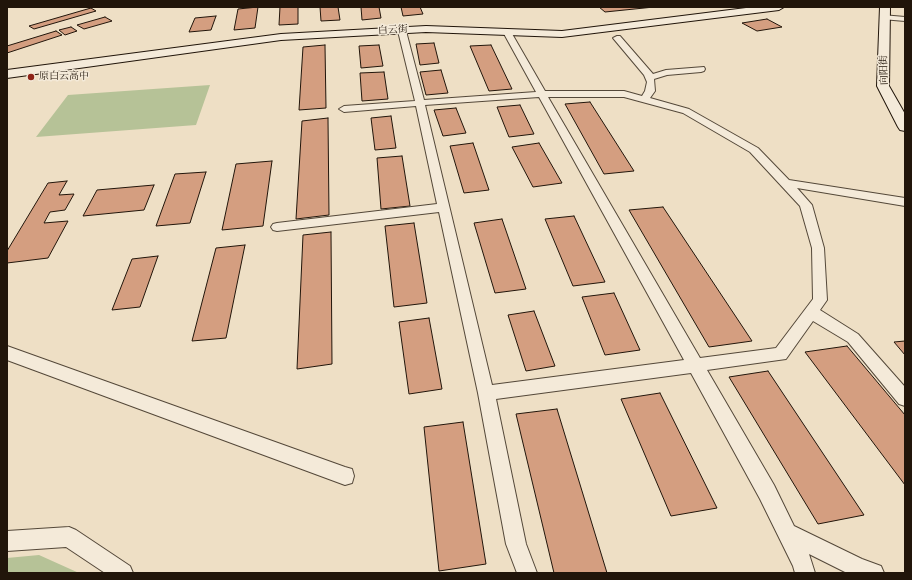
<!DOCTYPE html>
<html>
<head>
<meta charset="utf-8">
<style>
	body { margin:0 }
	#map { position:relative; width:912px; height:580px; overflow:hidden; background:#eedfc5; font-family:Vollkorn,serif }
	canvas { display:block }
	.frame { position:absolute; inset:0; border:8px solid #21150a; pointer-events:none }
</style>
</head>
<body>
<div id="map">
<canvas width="912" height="580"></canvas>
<div class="frame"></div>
</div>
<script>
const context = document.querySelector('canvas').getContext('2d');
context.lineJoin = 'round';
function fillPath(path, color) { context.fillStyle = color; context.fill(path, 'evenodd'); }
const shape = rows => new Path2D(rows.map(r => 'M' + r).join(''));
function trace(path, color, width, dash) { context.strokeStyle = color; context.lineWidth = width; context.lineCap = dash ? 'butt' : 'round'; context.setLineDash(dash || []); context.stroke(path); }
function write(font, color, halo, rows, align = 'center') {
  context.font = font + ' Vollkorn,"Noto Serif SC",serif'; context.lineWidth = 3; context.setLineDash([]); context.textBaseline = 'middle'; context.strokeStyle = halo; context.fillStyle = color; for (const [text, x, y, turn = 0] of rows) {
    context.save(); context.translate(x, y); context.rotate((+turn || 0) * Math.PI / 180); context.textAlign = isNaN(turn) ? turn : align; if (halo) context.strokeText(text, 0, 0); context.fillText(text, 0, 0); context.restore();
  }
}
const green = shape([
	[210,85,196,125,36,137,68,95],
	[39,555,79,573,7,573,7,558]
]);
const building = shape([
	[258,7,255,28,234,30,238,9,258,7],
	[280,7,298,7,298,24,279,25,280,7],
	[320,7,338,7,340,20,321,21,320,7],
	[361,7,379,7,381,18,362,20,361,7],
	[401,7,420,7,423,14,403,16,401,7],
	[599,7,654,7,605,12,599,7],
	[91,8,96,11,34,29,29,26,91,8],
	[216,16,211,30,189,32,195,18,216,16],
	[105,17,112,21,84,29,77,25,105,17],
	[767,19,782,27,757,31,742,23,767,19],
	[71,27,77,31,65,35,59,30,71,27],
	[56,31,62,35,7,53,7,46,56,31],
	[434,43,439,63,420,65,416,44,434,43],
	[325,45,326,108,299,110,303,47,325,45],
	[379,45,383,66,361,68,359,46,379,45],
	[491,45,512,89,489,91,470,46,491,45],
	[441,70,448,93,426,95,420,72,441,70],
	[384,72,388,99,362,101,360,73,384,72],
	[590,102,634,171,604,174,565,104,590,102],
	[520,105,534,134,509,137,497,107,520,105],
	[456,108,466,133,443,136,434,110,456,108],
	[391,116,396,148,375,150,371,118,391,116],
	[328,118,329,215,296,219,302,121,328,118],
	[473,143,489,190,464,193,450,146,473,143],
	[539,143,562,183,533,187,512,147,539,143],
	[402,156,410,206,381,209,377,158,402,156],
	[272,161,263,226,222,230,236,164,272,161],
	[206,172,190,223,156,226,175,174,206,172],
	[67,181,59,195,74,194,65,210,50,212,44,223,68,221,48,258,7,263,7,251,48,183,67,181],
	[154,185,144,210,83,216,97,190,154,185],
	[663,207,752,341,709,347,629,210,663,207],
	[574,216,605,282,573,286,545,219,574,216],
	[502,219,526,289,495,293,474,223,502,219],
	[414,223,427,303,394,307,385,226,414,223],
	[331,232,332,364,297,369,303,235,331,232],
	[245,245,226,338,192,341,216,248,245,245],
	[158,256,140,307,112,310,132,259,158,256],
	[614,293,640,350,605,355,582,297,614,293],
	[534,311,555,366,526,371,508,315,534,311],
	[429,318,442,389,409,394,399,322,429,318],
	[905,341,905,355,894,342,905,341],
	[847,346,905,415,905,485,805,352,847,346],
	[768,371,864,515,818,524,729,377,768,371],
	[660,393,717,508,671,516,621,399,660,393],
	[557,409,607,573,554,573,516,414,557,409],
	[463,422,486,564,439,571,424,427,463,422]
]);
const street = shape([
	[882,15,905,17,905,21,882,19,882,15],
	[399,29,402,29,406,31,424,100,536,92,503,32,507,30,511,32,545,91,624,91,642,96,645,91,647,82,644,75,613,38,617,36,620,36,653,74,666,70,704,67,705,69,704,71,701,72,667,75,654,79,655,91,650,98,689,109,758,148,789,180,905,198,905,206,797,188,812,205,824,248,827,300,820,310,858,334,905,387,905,406,899,404,848,342,813,321,786,359,707,370,774,485,794,526,862,559,881,566,884,573,847,573,809,554,815,573,795,573,793,566,760,499,691,373,496,399,526,544,537,573,517,573,506,544,478,393,439,212,277,231,273,230,271,227,273,224,277,223,437,204,416,106,344,112,339,109,344,106,415,101,398,31,399,29],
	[539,97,684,360,492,385,425,105,539,97],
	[548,97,624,97,683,113,750,152,800,206,812,248,813,299,776,348,700,358,548,97],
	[7,346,345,467,352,469,354,476,352,483,345,485,7,360,7,346],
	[69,527,76,530,130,566,133,573,105,573,66,547,7,551,7,531,69,527]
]);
const secondary = shape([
	[754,7,784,7,779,10,562,37,426,32,281,40,7,78,7,70,281,34,426,26,562,31,754,7],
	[880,7,890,7,889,86,905,114,905,131,900,130,898,127,877,86,880,7]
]);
const markers = [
	[31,77,4,"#8f2418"]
];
const farStreetnames = [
	["白云街",393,31,-3],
	["向阳街",885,70,-92]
];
const farPoinames = [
	["原白云高中",39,77]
];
fillPath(green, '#b6c297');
fillPath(building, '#d49e80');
trace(building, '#21150a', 1);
trace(street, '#544839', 2);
trace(secondary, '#21150a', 2);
fillPath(street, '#f4ead9');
fillPath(secondary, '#f4ead9');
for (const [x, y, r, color] of markers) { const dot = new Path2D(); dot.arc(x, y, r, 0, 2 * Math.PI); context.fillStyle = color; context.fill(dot); trace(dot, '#f4ead9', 1.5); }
write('10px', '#21150a', '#f4ead9', farStreetnames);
write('10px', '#21150a', '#f4ead9', farPoinames, 'left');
</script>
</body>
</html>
